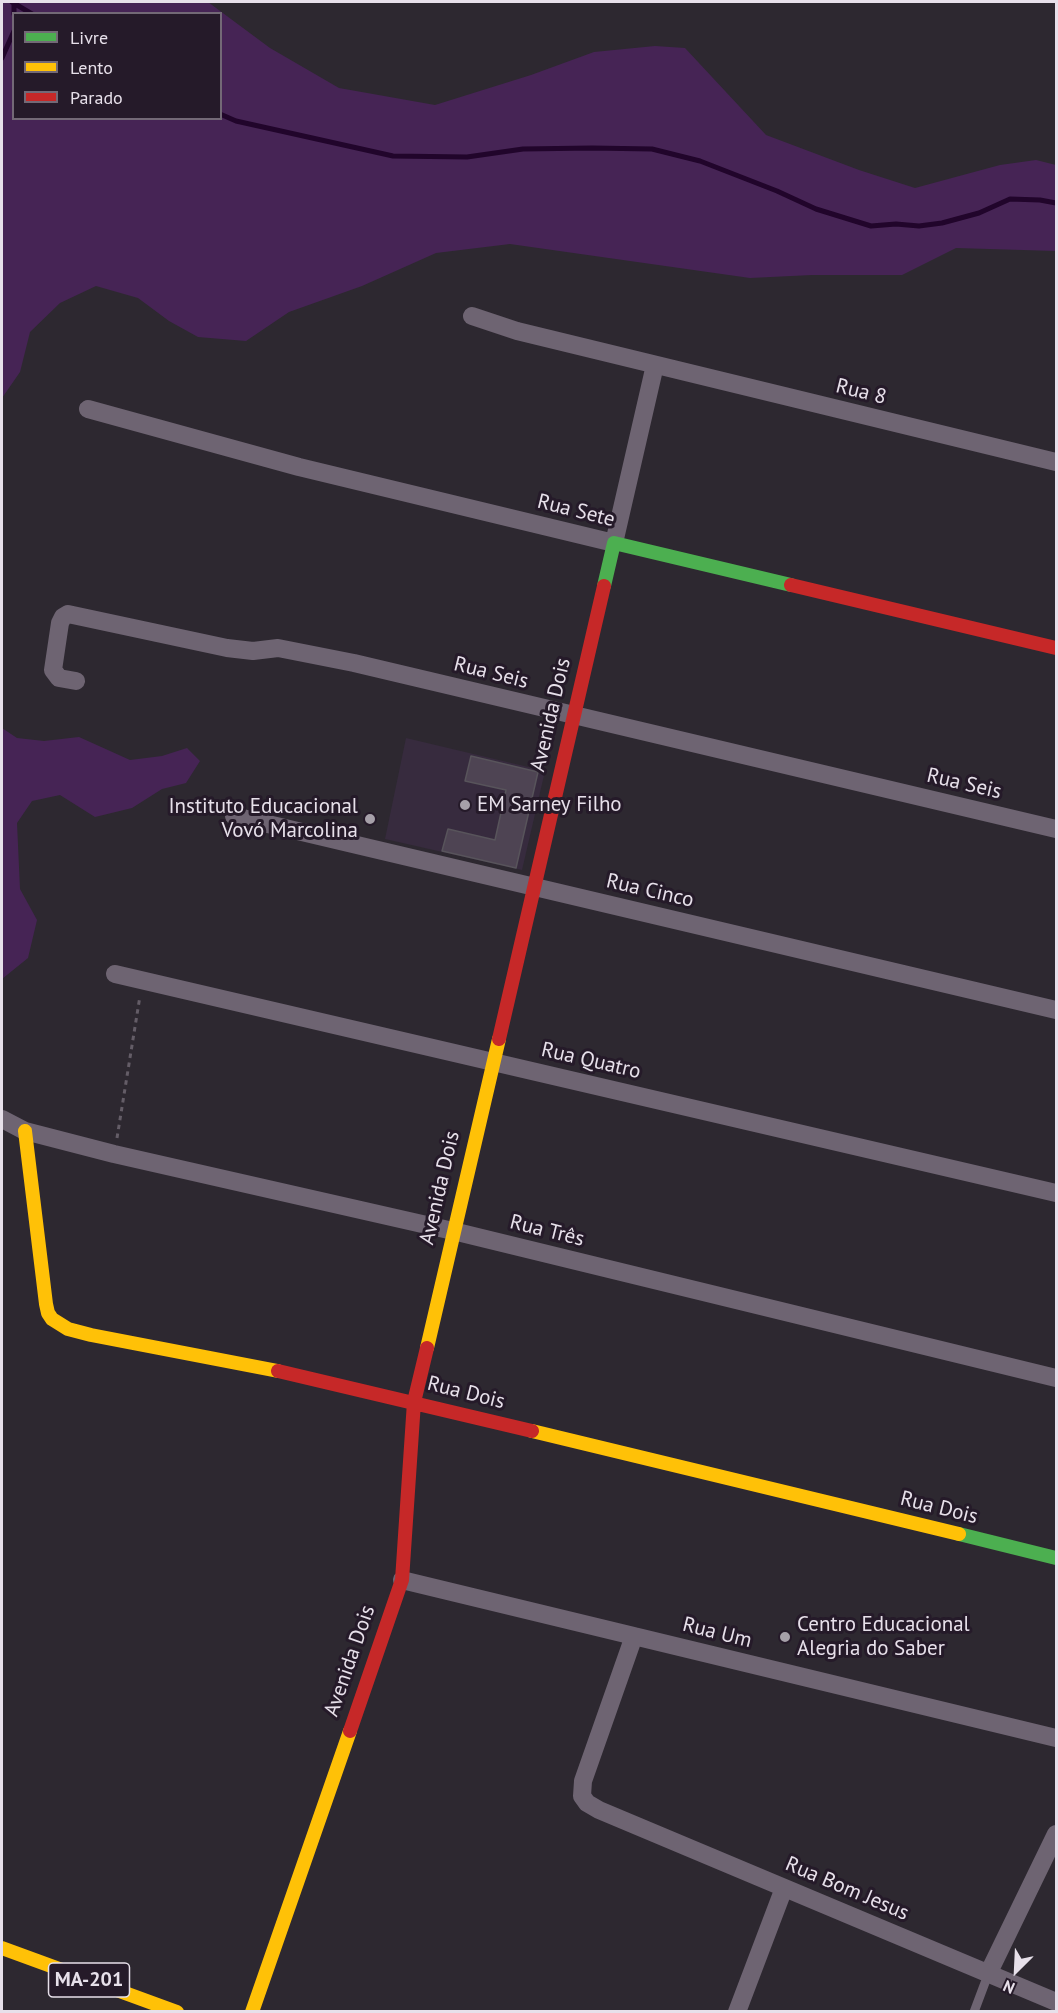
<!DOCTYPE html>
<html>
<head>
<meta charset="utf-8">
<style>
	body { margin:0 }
	#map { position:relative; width:1058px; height:2013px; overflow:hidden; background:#2d2830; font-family:"PT Sans",sans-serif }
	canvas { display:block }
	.frame { position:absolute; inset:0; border:3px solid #e7e0ea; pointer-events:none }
	.legend { position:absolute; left:12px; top:12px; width:210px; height:108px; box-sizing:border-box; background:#251a29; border:2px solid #736976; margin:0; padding:8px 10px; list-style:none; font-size:18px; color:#e7e0ea }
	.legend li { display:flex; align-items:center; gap:12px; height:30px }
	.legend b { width:30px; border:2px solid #736976 }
	.north { position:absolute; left:986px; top:1941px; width:60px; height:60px; -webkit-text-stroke:4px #251a29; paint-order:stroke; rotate:204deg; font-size:16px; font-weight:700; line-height:24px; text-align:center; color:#e7e0ea }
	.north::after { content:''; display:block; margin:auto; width:21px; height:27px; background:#e7e0ea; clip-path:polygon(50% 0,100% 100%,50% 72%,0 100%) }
</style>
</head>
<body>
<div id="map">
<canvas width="1058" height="2013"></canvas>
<div class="frame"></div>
<ul class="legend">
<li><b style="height:8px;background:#4caf50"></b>Livre</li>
<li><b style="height:8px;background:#ffc107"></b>Lento</li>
<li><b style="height:8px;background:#c62828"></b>Parado</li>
</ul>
<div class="north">N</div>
</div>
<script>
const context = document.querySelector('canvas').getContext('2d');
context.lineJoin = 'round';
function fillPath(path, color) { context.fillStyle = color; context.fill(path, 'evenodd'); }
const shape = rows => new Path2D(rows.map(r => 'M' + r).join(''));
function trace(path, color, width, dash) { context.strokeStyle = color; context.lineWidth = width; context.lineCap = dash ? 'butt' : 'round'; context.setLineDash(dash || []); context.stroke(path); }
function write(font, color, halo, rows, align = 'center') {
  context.font = font + ' "PT Sans",sans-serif'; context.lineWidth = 6; context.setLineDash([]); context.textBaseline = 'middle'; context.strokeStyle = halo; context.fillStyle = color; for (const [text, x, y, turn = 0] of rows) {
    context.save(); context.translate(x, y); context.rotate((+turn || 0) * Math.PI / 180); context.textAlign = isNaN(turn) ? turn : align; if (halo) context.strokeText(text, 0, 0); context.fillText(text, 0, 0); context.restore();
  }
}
const built = shape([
	[406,738,545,771,522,870,385,839]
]);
const green = shape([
	[2,2,208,2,270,48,339,88,435,105,531,75,594,52,655,46,685,48,766,135,859,170,915,188,1000,165,1036,160,1056,165,1056,251,956,248,902,275,812,275,750,278,510,244,436,253,362,286,289,312,246,341,198,337,169,321,138,298,96,286,60,303,30,332,20,372,2,398],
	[14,14,220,14,220,118,14,118],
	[2,728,17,738,44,741,79,737,130,760,162,756,187,748,200,761,186,783,162,789,132,808,95,817,60,795,32,801,17,823,20,889,37,920,28,958,2,979]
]);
const stream = shape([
	[12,2,32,14],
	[14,3,14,14],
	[2,58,14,31],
	[220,114,236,121,393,156,467,157,523,149,592,148,652,149,700,161,777,191,816,209,871,226,896,224,919,226,942,223,979,213,1010,199,1040,200,1056,203]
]);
const building = shape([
	[471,756,538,772,516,868,442,851,448,829,495,840,506,790,465,781,471,756]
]);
const path = shape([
	[117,1138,140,996]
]);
const lane = shape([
	[974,2012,989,1972]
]);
const street = shape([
	[472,316,517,331,1056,462],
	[88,409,299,467,614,543,655,365],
	[76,681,59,678,53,670,60,623,63,617,68,614,227,648,253,651,278,648,354,663,1056,829],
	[234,816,1056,1010],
	[115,974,1056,1193],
	[2,1119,25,1131,114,1154,453,1231,1056,1378],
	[402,1580,1056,1738],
	[634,1636,583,1781,582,1796,587,1803,599,1810,1056,2002],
	[989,1972,1056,1834],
	[737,2012,784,1888]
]);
const fast = shape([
	[604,586,614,543,791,585],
	[959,1534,1056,1558]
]);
const slow = shape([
	[25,1131,46,1304,48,1313,52,1319,68,1329,91,1335,278,1371],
	[427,1348,499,1039],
	[532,1431,959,1534],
	[2,1948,177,2012],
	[252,2012,350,1731]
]);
const jam = shape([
	[791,585,1056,648],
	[499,1039,604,586],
	[278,1371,532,1431],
	[350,1731,402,1580,414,1402,427,1348]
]);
const markers = [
	[465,805,6,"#a6a0a9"],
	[370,819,6,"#a6a0a9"],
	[785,1637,6,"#a6a0a9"]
];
const shields = [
	[89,1980,81]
];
const shieldNames = [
	["MA-201",89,1980]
];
const streetNames = [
	["Rua 8",861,392,14],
	["Rua Sete",576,511,14],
	["Rua Seis",491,673,14],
	["Avenida Dois",551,715,-77],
	["Rua Seis",964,784,13],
	["Rua Cinco",650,891,13],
	["Rua Quatro",591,1061,13],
	["Avenida Dois",440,1188,-77],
	["Rua Três",547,1231,14],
	["Rua Dois",466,1393,14],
	["Rua Dois",939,1508,14],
	["Rua Um",717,1633,14],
	["Avenida Dois",350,1661,-71],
	["Rua Bom Jesus",847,1889,23]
];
const poiNames = [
	["EM Sarney Filho",477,805],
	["Instituto Educacional",358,807,"right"],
	["Vovó Marcolina",358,831,"right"],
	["Centro Educacional",797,1625],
	["Alegria do Saber",797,1649]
];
fillPath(built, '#372b3e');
fillPath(green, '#462455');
trace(stream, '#21052b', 5);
fillPath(building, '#4e4453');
trace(building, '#58545b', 1.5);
trace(path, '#645d67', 3, [4.5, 4.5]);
trace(lane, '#6e6472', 9);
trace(street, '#6e6472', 18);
trace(fast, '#4caf50', 14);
trace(slow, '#ffc107', 14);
trace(jam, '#c62828', 14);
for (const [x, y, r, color] of markers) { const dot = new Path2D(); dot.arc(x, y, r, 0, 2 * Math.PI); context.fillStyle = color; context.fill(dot); trace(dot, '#251a29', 2); }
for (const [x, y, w] of shields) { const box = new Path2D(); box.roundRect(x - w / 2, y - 17, w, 34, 4.5); context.fillStyle = '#251a29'; context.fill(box); trace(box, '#e7e0ea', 1.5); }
write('bold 20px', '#e7e0ea', null, shieldNames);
write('21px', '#e7e0ea', '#251a29', streetNames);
write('21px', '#e7e0ea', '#251a29', poiNames, 'left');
</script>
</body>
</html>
